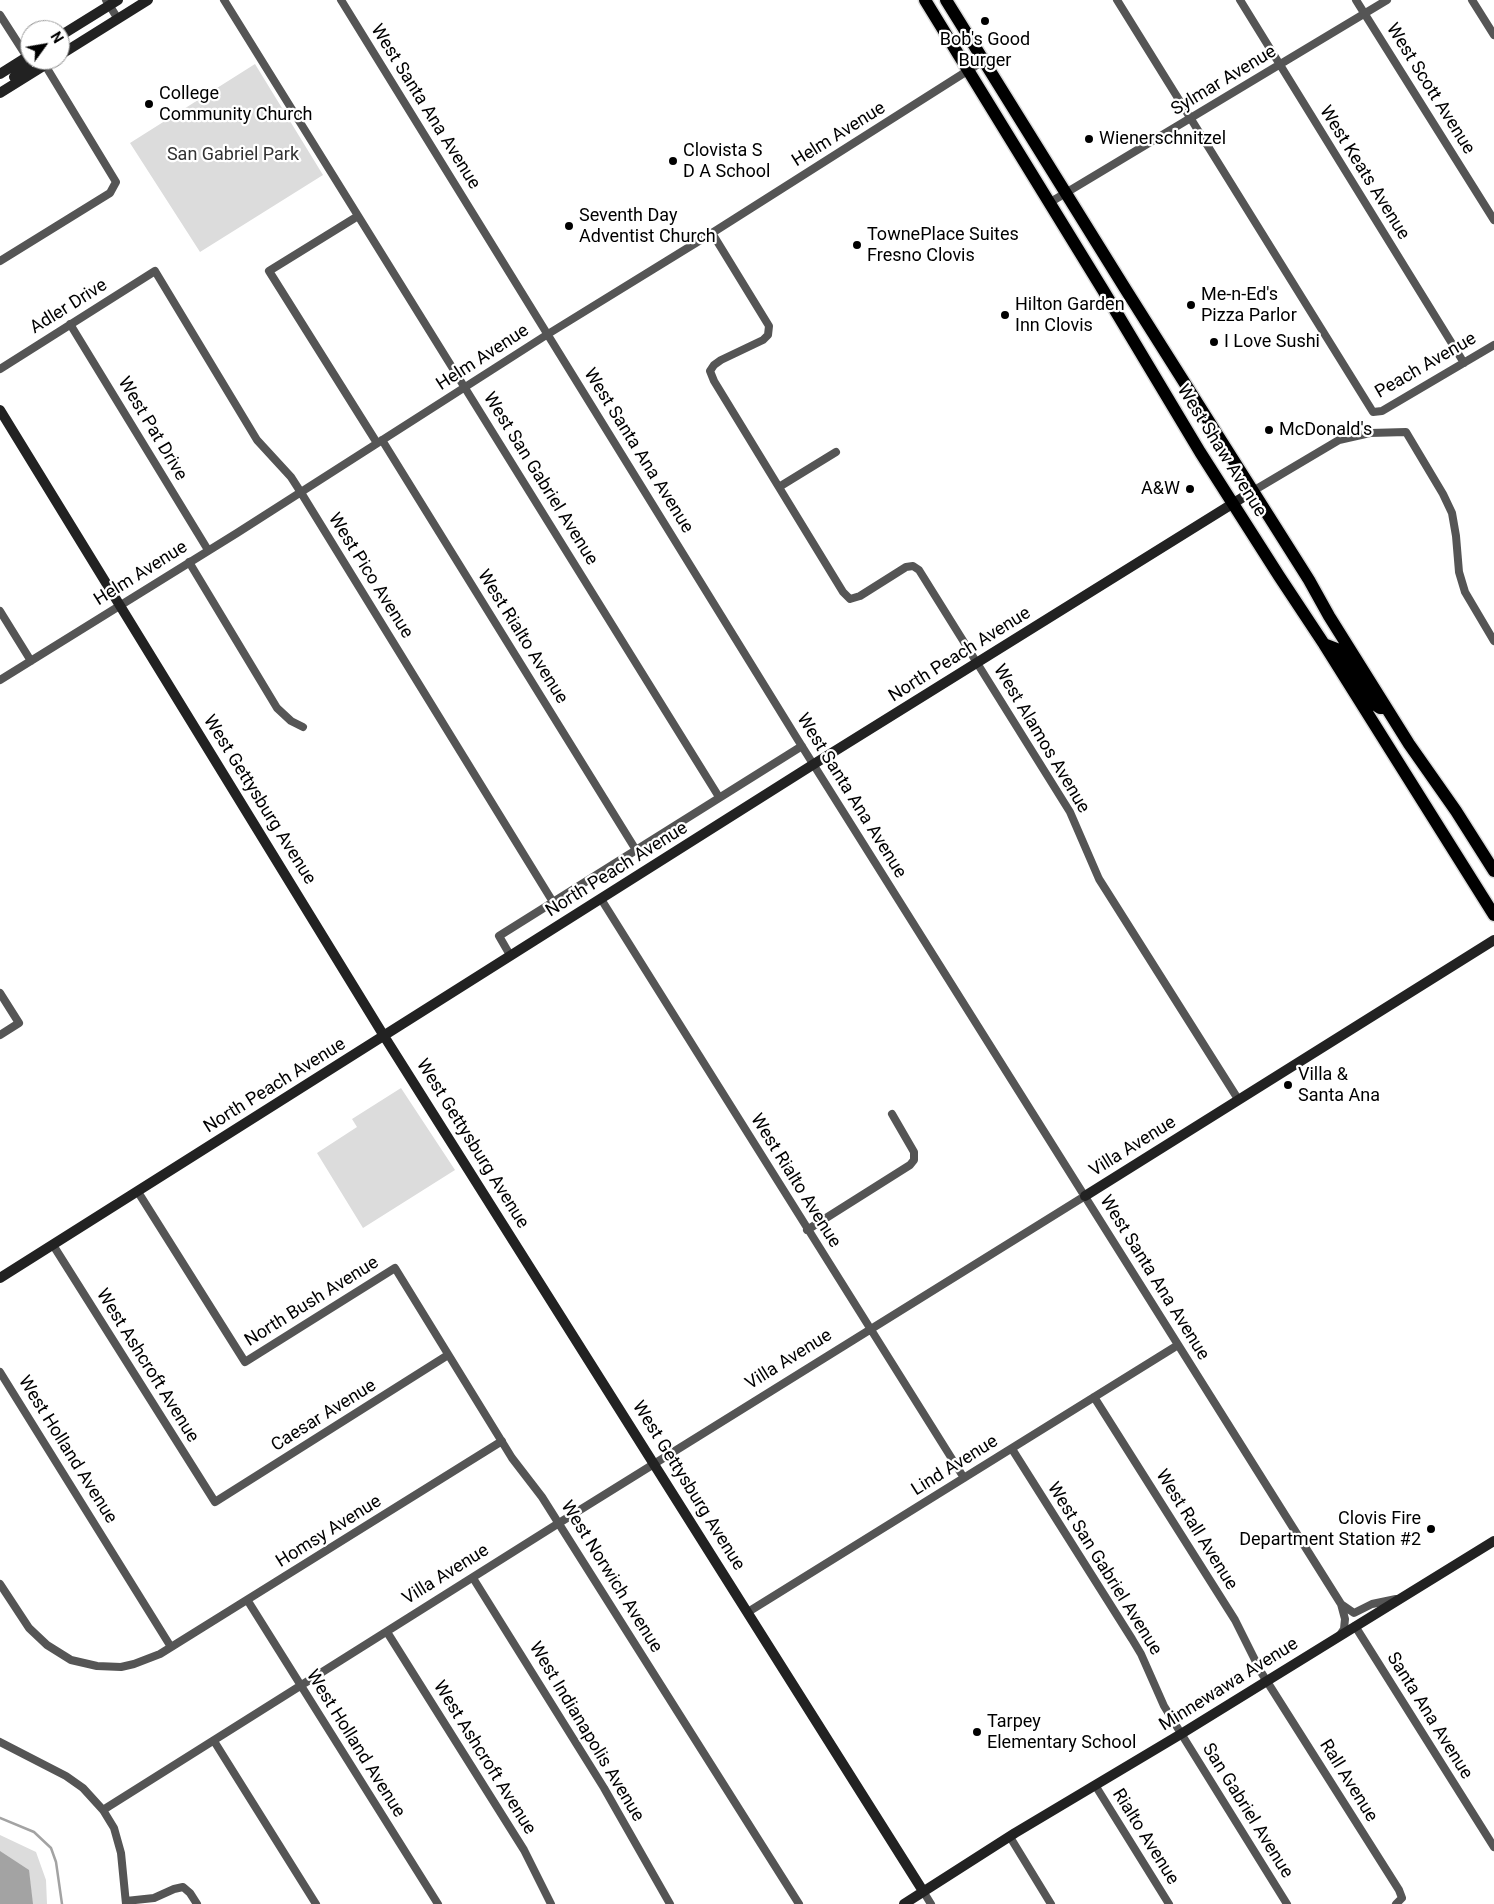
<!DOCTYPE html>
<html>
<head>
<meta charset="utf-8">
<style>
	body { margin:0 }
	#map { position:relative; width:1494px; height:1904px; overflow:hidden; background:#fff; font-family:Roboto,sans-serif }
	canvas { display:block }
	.north { position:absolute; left:20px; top:20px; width:50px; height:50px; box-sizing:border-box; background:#fff; border:1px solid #999; border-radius:50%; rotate:58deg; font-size:14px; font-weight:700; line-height:20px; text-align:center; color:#000 }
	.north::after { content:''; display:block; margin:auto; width:18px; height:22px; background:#000; clip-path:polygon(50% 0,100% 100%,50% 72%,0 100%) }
</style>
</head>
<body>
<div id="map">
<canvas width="1494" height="1904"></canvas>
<div class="north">N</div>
</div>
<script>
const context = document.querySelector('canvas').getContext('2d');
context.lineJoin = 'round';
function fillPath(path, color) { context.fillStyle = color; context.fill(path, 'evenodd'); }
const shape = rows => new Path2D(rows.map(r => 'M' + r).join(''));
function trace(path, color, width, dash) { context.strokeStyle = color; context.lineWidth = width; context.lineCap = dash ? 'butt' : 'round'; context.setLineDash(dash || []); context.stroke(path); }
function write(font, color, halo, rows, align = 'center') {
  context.font = font + ' Roboto,sans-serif'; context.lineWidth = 4.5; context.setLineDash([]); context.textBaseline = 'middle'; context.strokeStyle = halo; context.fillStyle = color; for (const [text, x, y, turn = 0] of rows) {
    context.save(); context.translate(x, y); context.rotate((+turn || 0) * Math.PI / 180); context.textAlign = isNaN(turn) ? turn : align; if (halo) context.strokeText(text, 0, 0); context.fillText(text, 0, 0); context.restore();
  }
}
const green = shape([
	[255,64,323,175,200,252,130,143],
	[401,1088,455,1170,363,1228,317,1153,357,1127,352,1119],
	[0,1835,36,1852,46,1880,47,1904,0,1904]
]);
const water = shape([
	[0,1851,29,1870,33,1904,0,1904]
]);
const stream = shape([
	[0,1818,34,1832,51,1848,56,1862,62,1904]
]);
const street = shape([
	[106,0,118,19],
	[224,0,719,797],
	[341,0,798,740,1341,1604,1345,1619,1344,1629,1340,1635],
	[1117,0,1373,412,1382,411,1494,345],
	[1240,0,1464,363],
	[1356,0,1494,220],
	[1472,0,1494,35],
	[0,15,27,57],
	[1049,203,1387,0],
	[358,216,269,271,377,443],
	[712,233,769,326,768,335,763,340,721,360,714,365,710,371,714,381,843,592,850,599,860,596,906,567,913,566,919,570,1070,812,1099,879,1106,890,1238,1099],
	[0,261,110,193,116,182,45,65],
	[70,324,208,550],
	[0,369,155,271,257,440,291,477,300,491,553,902],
	[382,440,636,850],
	[779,487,836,452],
	[1253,491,1339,440,1370,433,1406,432,1443,494,1452,513,1456,536,1459,572,1465,592,1494,641],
	[189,562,277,708,291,721,303,727],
	[0,611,31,661],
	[0,680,237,533,548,334,712,233,983,61],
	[601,899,964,1478],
	[510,955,499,936,802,746],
	[0,993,19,1023,0,1035],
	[138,1192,245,1362,395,1268,512,1458,542,1497,799,1904],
	[807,1230,910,1165,914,1160,914,1152,892,1114],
	[53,1245,215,1502,448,1355],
	[0,1372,171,1647],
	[1094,1397,1235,1620,1261,1672,1399,1890,1402,1898,1396,1904],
	[1012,1449,1132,1639,1141,1654,1164,1706,1287,1904],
	[473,1578,604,1788,670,1904],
	[0,1584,29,1628,47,1645,71,1660,97,1666,121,1667,134,1664,160,1654,502,1441],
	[248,1601,438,1904],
	[1341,1604,1354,1613,1372,1604,1396,1599],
	[748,1612,1178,1345],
	[1355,1626,1494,1847],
	[387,1632,524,1850,551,1904],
	[214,1741,316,1904],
	[0,1742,66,1776,83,1788,103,1810,114,1828,121,1853,126,1904],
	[1095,1785,1169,1904],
	[103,1810,559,1523,1085,1196],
	[1010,1837,1051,1904],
	[923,1891,931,1904],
	[126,1901,154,1898,174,1889,183,1887,190,1893,197,1904]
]);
const secondary = shape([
	[60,36,118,0],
	[60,55,148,0],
	[0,74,30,55],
	[14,77,27,67,27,57],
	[0,93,53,60],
	[0,410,384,1036,923,1891],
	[1085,1196,1494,940],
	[0,1278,814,764,1253,491],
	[904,1904,1015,1833,1181,1734,1494,1541]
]);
const primary = shape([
	[925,0,1103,290,1200,452,1279,576,1324,644,1494,915],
	[946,0,1126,290,1309,580,1329,616,1409,744,1456,811,1494,871],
	[1324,644,1337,649,1371,702,1380,708,1386,708]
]);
const markers = [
	[985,21,5,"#000"],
	[149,104,5,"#000"],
	[1089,139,5,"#000"],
	[673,161,5,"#000"],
	[569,226,5,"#000"],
	[857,245,5,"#000"],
	[1191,305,5,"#000"],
	[1005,315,5,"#000"],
	[1214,342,5,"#000"],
	[1269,430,5,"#000"],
	[1190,489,5,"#000"],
	[1288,1085,5,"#000"],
	[1431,1529,5,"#000"],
	[977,1732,5,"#000"]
];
const poiNames = [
	["Bob's Good",985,40,"center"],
	["Burger",985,61,"center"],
	["College",159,94],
	["Community Church",159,115],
	["Wienerschnitzel",1099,139],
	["Clovista S",683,151],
	["D A School",683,172],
	["Seventh Day",579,216],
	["Adventist Church",579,237],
	["TownePlace Suites",867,235],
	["Fresno Clovis",867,256],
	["Me-n-Ed's",1201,295],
	["Pizza Parlor",1201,316],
	["Hilton Garden",1015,305],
	["Inn Clovis",1015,326],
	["I Love Sushi",1224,342],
	["McDonald's",1279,430],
	["A&W",1180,489,"right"],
	["Villa &",1298,1075],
	["Santa Ana",1298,1096],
	["Clovis Fire",1421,1519,"right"],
	["Department Station #2",1421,1540,"right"],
	["Tarpey",987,1722],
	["Elementary School",987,1743]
];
const streetNames = [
	["Sylmar Avenue",1224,81,-31],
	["West Scott Avenue",1430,89,58],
	["West Santa Ana Avenue",425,107,58],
	["Helm Avenue",839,135,-32],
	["West Keats Avenue",1364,173,58],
	["Adler Drive",69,307,-32],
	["Helm Avenue",483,358,-33],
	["Peach Avenue",1426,366,-30],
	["West Pat Drive",152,429,59],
	["West Santa Ana Avenue",638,451,58],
	["West Shaw Avenue",1221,451,58],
	["West San Gabriel Avenue",540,479,58],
	["Helm Avenue",141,574,-32],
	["West Pico Avenue",370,576,58],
	["West Rialto Avenue",522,637,58],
	["North Peach Avenue",960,655,-32],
	["West Alamos Avenue",1041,739,59],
	["West Santa Ana Avenue",851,796,58],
	["West Gettysburg Avenue",259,800,58],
	["North Peach Avenue",617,870,-32],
	["North Peach Avenue",275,1086,-32],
	["West Gettysburg Avenue",472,1144,58],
	["Villa Avenue",1133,1147,-32],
	["West Rialto Avenue",795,1181,58],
	["West Santa Ana Avenue",1154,1278,58],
	["North Bush Avenue",312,1302,-32],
	["Villa Avenue",789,1360,-32],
	["West Ashcroft Avenue",147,1366,58],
	["Caesar Avenue",324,1416,-32],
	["West Holland Avenue",67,1450,58],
	["Lind Avenue",955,1466,-32],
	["West Gettysburg Avenue",688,1486,58],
	["West Rall Avenue",1196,1530,58],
	["Homsy Avenue",329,1532,-32],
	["West San Gabriel Avenue",1104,1569,58],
	["Villa Avenue",446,1575,-32],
	["West Norwich Avenue",611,1577,58],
	["Minnewawa Avenue",1229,1685,-32],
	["Santa Ana Avenue",1429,1716,58],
	["West Indianapolis Avenue",586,1732,59],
	["West Holland Avenue",355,1744,58],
	["West Ashcroft Avenue",484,1758,58],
	["Rall Avenue",1348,1781,58],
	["San Gabriel Avenue",1247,1811,58],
	["Rialto Avenue",1145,1837,58]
];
const parkNames = [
	["San Gabriel Park",233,155]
];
fillPath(green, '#dcdcdc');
fillPath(water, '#a3a3a3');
trace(stream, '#a3a3a3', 2.5);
trace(primary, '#dbdbdb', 15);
trace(street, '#555', 8);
trace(secondary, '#222', 10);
trace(primary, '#000', 12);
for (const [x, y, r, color] of markers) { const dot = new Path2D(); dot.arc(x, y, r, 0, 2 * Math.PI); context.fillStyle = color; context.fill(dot); trace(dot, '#fff', 2); }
write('18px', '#000', '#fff', poiNames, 'left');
write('18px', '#000', '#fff', streetNames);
write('18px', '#333', '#fff', parkNames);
</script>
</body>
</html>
